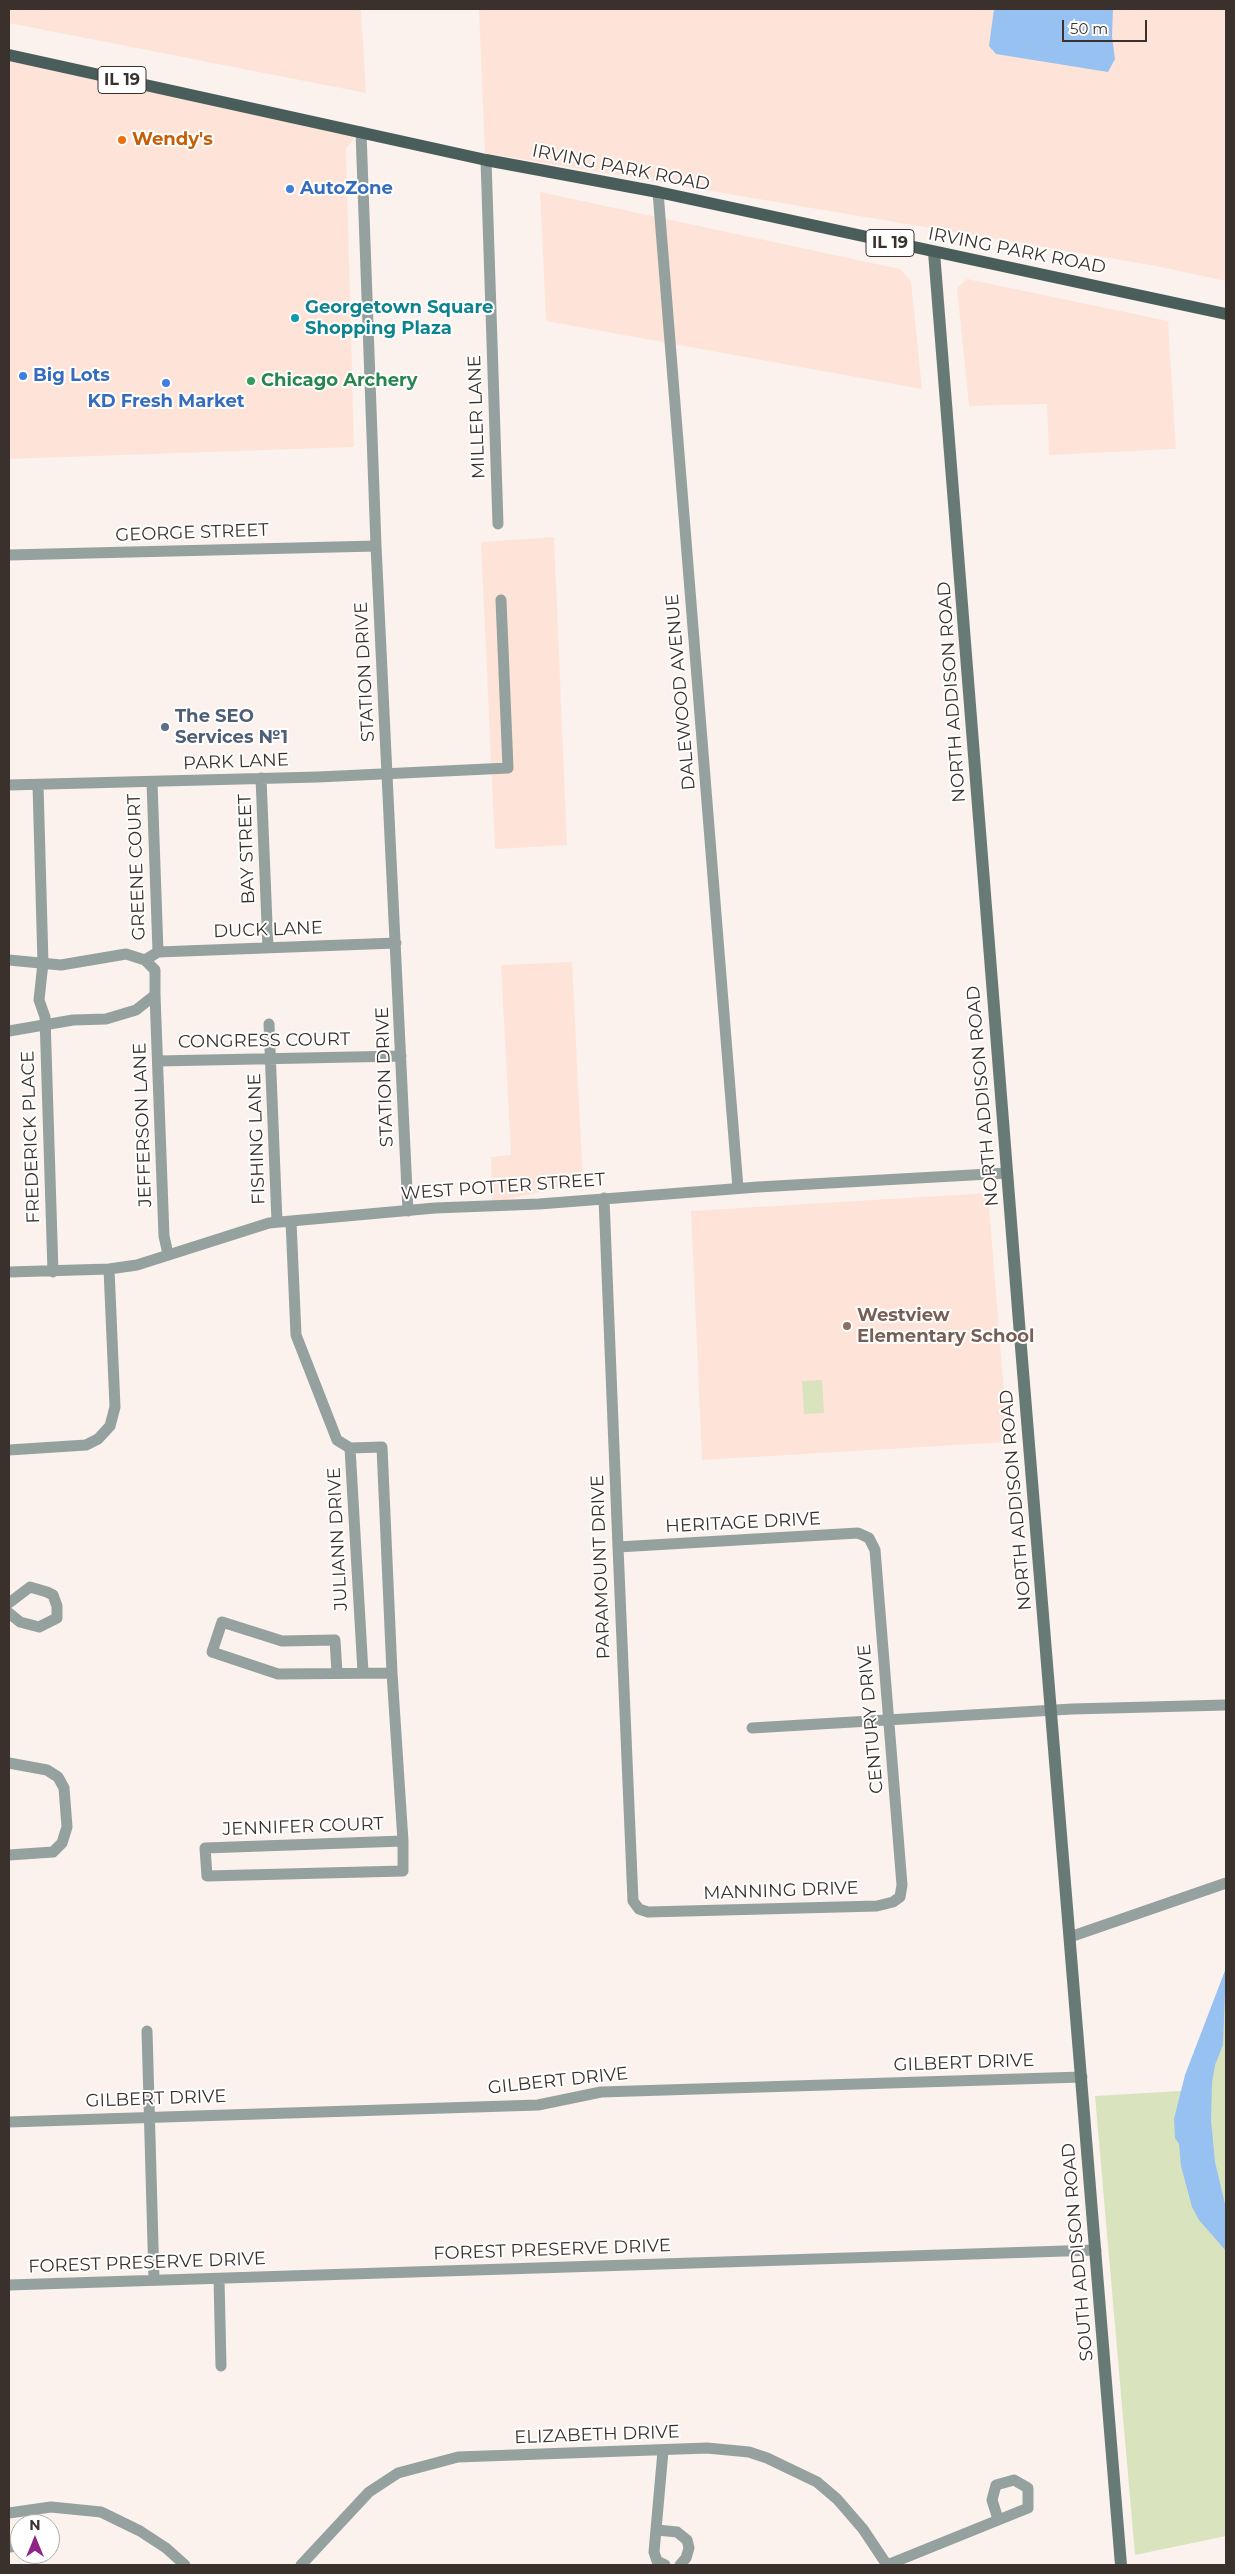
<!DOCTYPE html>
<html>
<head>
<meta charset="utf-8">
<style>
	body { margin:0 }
	#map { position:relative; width:1235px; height:2574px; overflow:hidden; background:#fbf2ed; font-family:Montserrat,sans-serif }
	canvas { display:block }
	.frame { position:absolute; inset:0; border:10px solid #3a312c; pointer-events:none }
	.north { position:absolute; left:10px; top:2514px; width:50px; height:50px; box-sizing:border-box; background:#fff; border:1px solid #b0adab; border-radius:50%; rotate:0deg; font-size:14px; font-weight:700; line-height:20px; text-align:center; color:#3a312c }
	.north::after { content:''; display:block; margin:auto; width:18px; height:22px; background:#8f2286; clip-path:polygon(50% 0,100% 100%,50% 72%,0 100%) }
	.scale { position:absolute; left:1062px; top:20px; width:85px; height:22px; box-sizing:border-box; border:2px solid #3a312c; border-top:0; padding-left:6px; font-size:15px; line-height:18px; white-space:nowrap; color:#3a312c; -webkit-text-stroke:4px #fff; paint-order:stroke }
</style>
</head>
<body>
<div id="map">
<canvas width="1235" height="2574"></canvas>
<div class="frame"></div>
<div class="north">N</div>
<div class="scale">50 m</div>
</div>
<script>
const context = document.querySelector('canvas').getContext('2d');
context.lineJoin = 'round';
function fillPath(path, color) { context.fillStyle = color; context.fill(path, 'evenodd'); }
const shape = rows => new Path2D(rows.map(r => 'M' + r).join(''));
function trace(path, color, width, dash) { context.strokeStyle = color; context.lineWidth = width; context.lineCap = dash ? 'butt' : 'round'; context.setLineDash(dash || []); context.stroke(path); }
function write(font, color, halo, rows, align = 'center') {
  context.font = font + ' Montserrat,sans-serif'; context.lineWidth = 4; context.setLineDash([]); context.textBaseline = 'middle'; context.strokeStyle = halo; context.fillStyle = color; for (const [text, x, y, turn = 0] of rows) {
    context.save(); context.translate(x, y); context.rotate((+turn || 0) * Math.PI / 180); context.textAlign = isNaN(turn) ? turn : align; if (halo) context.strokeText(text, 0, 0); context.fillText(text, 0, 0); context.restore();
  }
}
const built = shape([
	[9,9,361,9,366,93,9,23],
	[479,9,1226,9,1226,281,1156,266,485,153],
	[9,57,357,135,346,149,354,447,9,459],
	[540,192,900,269,911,281,922,389,546,321],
	[967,279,1168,321,1176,449,1049,455,1047,404,969,406,957,288],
	[554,537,567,845,495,849,481,542],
	[572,962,583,1182,492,1203,491,1157,511,1155,501,965],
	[988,1193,1008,1442,702,1460,691,1211]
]);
const green = shape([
	[822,1380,824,1413,804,1414,802,1381],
	[1226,1984,1226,2536,1135,2555,1095,2096,1197,2090]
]);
const water = shape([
	[994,9,1113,9,1112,36,1115,59,1108,72,996,54,989,46],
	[1226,1968,1223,2045,1215,2065,1212,2083,1211,2120,1215,2162,1226,2208,1226,2251,1199,2220,1192,2207,1181,2166,1179,2144,1175,2138,1174,2119,1185,2075]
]);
const street = shape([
	[361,132,376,546,408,1211],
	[486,160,498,524],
	[658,192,738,1188],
	[9,555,376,546],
	[261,778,268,948],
	[152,782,158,952],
	[9,785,318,777,508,768,501,600],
	[38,785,43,963,39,1000,45,1017,53,1272],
	[9,960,61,965,126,954,145,960,155,970,155,995,136,1010,106,1019,73,1020,9,1031],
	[145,960,158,952,396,943],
	[155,995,164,1236,168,1254],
	[269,1024,277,1222],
	[158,1061,401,1056],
	[604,1198,618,1547,633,1901,639,1909,648,1912,877,1906,893,1902,900,1897,902,1885,875,1550,869,1538,858,1533,618,1547],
	[291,1221,296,1335,337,1440,350,1448,363,1672],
	[9,1272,109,1269,137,1265,269,1223,435,1208,539,1204,758,1187,1007,1173],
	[350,1448,382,1447,392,1673],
	[9,1450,86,1445,98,1439,110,1426,115,1407,109,1269],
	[9,1603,30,1587,47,1592,53,1595,57,1606,57,1618,39,1627,20,1622,9,1613],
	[337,1673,335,1640,282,1641,222,1622,212,1652,278,1674,392,1673,403,1841,403,1871,207,1876,205,1848,403,1841],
	[752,1728,1072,1709,1226,1705],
	[9,1763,47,1770,58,1777,64,1788,67,1827,62,1843,53,1852,9,1855],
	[1070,1937,1226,1883],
	[147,2031,154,2280],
	[9,2122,538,2105,601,2092,1082,2077],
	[219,2279,221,2366],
	[9,2285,1096,2250],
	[663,2451,654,2552,657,2561,665,2565],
	[31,2510,33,2524],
	[9,2513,51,2507,101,2512,140,2531,166,2548,185,2565],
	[657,2530,677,2532,687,2540,689,2548,686,2558,680,2565],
	[9,2547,20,2546],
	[301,2565,369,2492,398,2473,458,2457,707,2448,749,2452,767,2458,817,2482,837,2499,863,2529,887,2565,1028,2508,1028,2488,1014,2480,996,2485,992,2500,998,2519]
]);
const secondary = shape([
	[934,252,1020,1335,1121,2565]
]);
const primary = shape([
	[9,55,486,160,658,192,1226,314]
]);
const markers = [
	[122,140,5,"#e8710a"],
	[290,189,5,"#3f7fe0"],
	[295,318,5,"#0f9aa8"],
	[23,376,5,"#3f7fe0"],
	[251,381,5,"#2e9e5b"],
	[166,383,5,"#3f7fe0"],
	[165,727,5,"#5c6f8a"],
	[847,1326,5,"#8d6e63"]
];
const shields = [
	[122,80,48],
	[890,243,48]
];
const shieldNames = [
	["IL 19",122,80],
	["IL 19",890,243]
];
const foodNames = [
	["Wendy's",132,140]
];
const streetNames = [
	["IRVING PARK ROAD",621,168,11],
	["IRVING PARK ROAD",1017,251,11],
	["MILLER LANE",477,417,-92],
	["GEORGE STREET",192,533,-2],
	["STATION DRIVE",365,672,-93],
	["DALEWOOD AVENUE",681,692,-95],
	["NORTH ADDISON ROAD",952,692,-94],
	["PARK LANE",236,762,-2],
	["BAY STREET",247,849,-92],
	["GREENE COURT",137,867,-92],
	["DUCK LANE",268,930,-2],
	["CONGRESS COURT",264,1041,-1],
	["STATION DRIVE",385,1077,-92],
	["NORTH ADDISON ROAD",983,1096,-95],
	["JEFFERSON LANE",143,1125,-92],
	["FREDERICK PLACE",31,1137,-92],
	["FISHING LANE",257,1139,-92],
	["WEST POTTER STREET",503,1187,-4],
	["NORTH ADDISON ROAD",1016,1500,-95],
	["HERITAGE DRIVE",743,1523,-3],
	["JULIANN DRIVE",338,1539,-93],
	["PARAMOUNT DRIVE",601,1567,-92],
	["CENTURY DRIVE",871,1719,-95],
	["JENNIFER COURT",303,1827,-2],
	["MANNING DRIVE",781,1891,-2],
	["GILBERT DRIVE",964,2063,-2],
	["GILBERT DRIVE",558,2081,-6],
	["GILBERT DRIVE",156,2099,-2],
	["FOREST PRESERVE DRIVE",552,2250,-2],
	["SOUTH ADDISON ROAD",1078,2252,-95],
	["FOREST PRESERVE DRIVE",147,2263,-2],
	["ELIZABETH DRIVE",597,2435,-2]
];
const shopNames = [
	["AutoZone",300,189],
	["Big Lots",33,376],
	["KD Fresh Market",166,402,"center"]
];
const cultureNames = [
	["Georgetown Square",305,308],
	["Shopping Plaza",305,329]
];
const leisureNames = [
	["Chicago Archery",261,381]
];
const serviceNames = [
	["The SEO",175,717],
	["Services №1",175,738]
];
const educationNames = [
	["Westview",857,1316],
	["Elementary School",857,1337]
];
fillPath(built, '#fee4d8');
fillPath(green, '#d9e4be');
fillPath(water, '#97c1f0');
trace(street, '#95a19f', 11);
trace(secondary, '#687a76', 12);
trace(primary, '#495e5a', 12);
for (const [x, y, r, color] of markers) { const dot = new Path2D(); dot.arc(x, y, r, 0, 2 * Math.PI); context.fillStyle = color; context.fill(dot); trace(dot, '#fff', 2); }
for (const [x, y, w] of shields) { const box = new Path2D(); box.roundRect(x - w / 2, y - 13.5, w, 27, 4); context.fillStyle = '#fff'; context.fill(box); trace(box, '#3a312c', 1); }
write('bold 16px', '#3a312c', null, shieldNames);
write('bold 18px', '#c56008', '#fff', foodNames, 'left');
write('18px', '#3a312c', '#fff', streetNames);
write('bold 18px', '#366cbe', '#fff', shopNames, 'left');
write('bold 18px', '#0d838f', '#fff', cultureNames, 'left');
write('bold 18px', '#27864d', '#fff', leisureNames, 'left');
write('bold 18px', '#4e5e75', '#fff', serviceNames, 'left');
write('bold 18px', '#785e54', '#fff', educationNames, 'left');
</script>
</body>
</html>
